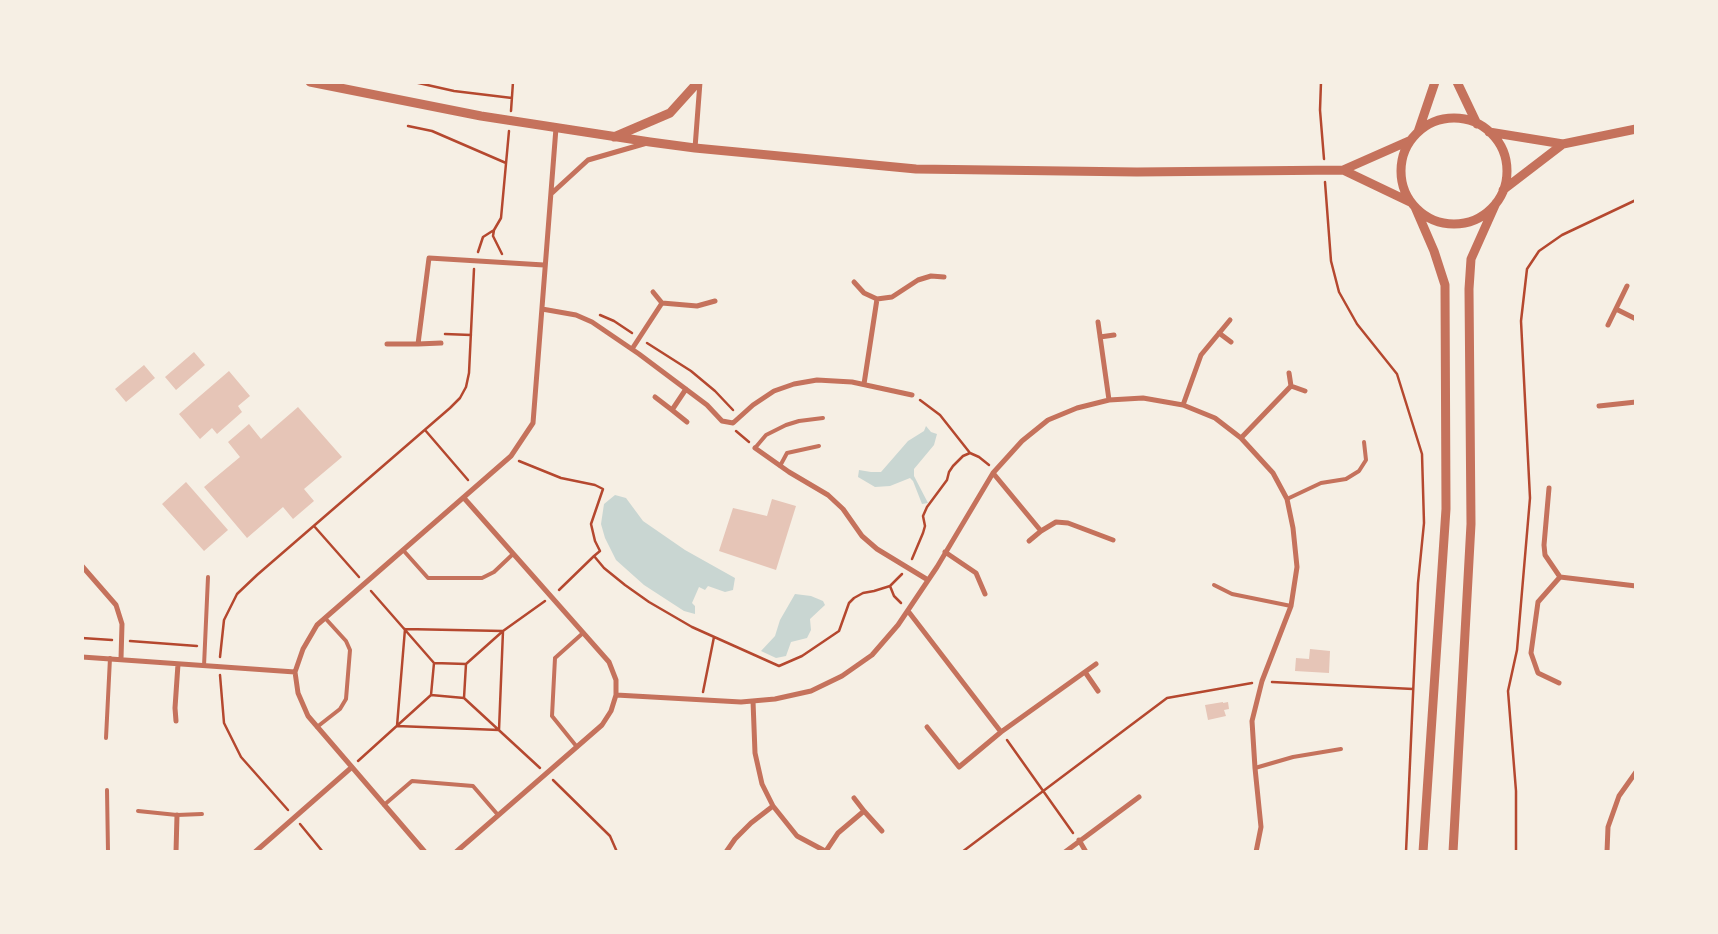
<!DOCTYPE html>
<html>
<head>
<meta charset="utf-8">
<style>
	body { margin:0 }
	#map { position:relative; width:1718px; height:934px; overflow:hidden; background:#f6efe4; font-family:"Golos Text",sans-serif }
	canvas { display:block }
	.frame { position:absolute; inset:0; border:84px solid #f6efe4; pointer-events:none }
</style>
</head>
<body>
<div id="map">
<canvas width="1718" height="934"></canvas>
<div class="frame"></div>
</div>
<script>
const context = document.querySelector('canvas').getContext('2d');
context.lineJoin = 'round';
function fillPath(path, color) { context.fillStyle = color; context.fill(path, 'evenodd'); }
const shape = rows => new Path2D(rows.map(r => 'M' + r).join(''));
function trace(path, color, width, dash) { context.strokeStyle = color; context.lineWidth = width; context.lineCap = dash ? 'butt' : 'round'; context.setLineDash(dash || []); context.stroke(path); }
const water = shape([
	[926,426,931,432,937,434,934,445,914,469,914,476,928,503,922,504,913,481,910,478,890,486,875,487,858,477,859,470,871,472,881,472,908,441,924,431],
	[615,495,626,498,643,521,685,550,735,578,733,590,725,592,708,586,705,590,699,587,692,603,695,606,695,614,684,611,644,585,616,560,605,538,601,524,604,504],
	[795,594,811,596,823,601,825,605,810,619,811,630,807,638,791,642,786,656,776,658,761,651,775,636,780,620]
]);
const building = shape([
	[194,352,205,365,176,390,165,377],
	[144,365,155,378,126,402,115,389],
	[229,371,250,396,238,406,242,412,217,434,212,428,200,439,179,414],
	[298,407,342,457,304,489,314,501,293,519,283,507,247,538,204,487,240,457,228,442,249,424,261,439],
	[186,482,228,530,204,551,162,504],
	[772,499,796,506,776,570,719,551,733,508,767,516],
	[1310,649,1330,651,1329,673,1295,671,1296,658,1309,659],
	[1223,702,1223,703,1228,702,1229,709,1224,710,1226,716,1208,720,1205,705]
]);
const path = shape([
	[414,82,454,91,512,98],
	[1321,82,1320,110,1324,159],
	[511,111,513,82],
	[408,126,432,131,506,163],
	[1325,182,1331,261,1339,292,1357,324,1397,374,1422,454,1424,523,1418,583,1406,852],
	[494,230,493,236,502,254],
	[478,252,483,237,494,230,501,218,509,131],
	[600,315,614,321,632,333],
	[445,334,471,335],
	[647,343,691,371,715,391,733,410],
	[920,400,940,415,970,453],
	[425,430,468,480],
	[736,431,749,442],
	[519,461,561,478,595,485,603,489,591,524,595,541,600,551,594,556,604,568,625,585,649,602,692,627,779,666,802,656,839,631,849,603,854,598,863,593,874,591,890,586,902,574],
	[314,526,359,577],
	[912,559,923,533,925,526,923,516,927,507,947,480,949,472,953,466,963,456,970,453,979,457,989,465],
	[890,586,894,596,901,603],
	[559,590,594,556],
	[371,591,434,663,431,695,464,698,466,664,434,663],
	[405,629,503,631,499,730,397,726,405,629],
	[82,638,112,640],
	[130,641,197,646],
	[220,657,224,620,237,594,257,575,450,408,460,398,466,387,469,373,474,269],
	[466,664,503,631,545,601],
	[220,675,224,723,241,757,288,810],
	[1272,682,1413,689],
	[703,692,714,637],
	[464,698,540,768],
	[1007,740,1073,833],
	[358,761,431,695],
	[553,780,610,836,617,852],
	[300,824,323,852],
	[962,852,1167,698,1252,683],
	[1516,852,1516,791,1508,691,1517,650,1530,498,1521,321,1527,269,1539,251,1562,235,1636,200]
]);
const service = shape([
	[755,448,766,435,786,425,799,421,823,418],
	[780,466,787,453,819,446],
	[1287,499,1321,483,1346,479,1359,471,1366,460,1364,442],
	[403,550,428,578,482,578,494,572,513,554],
	[1214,585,1232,594,1291,606],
	[204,666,208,577],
	[317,727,340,709,346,699,350,650,346,641,325,618],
	[106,738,110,658],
	[577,747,552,716,555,658,583,633],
	[1255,768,1293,757,1341,749],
	[107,790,108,852],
	[384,805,412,781,473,786,498,815],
	[138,811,177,815,202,814]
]);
const minor = shape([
	[695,148,700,82],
	[552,193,588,160,647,143],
	[854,282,864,293,877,299],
	[653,292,662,303],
	[542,309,576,315,592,322,639,354,707,405,722,421,733,423,753,405,774,391,794,384,817,380,852,382,912,395],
	[1616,309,1636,319],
	[1098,322,1109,400],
	[1608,325,1627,286],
	[1219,333,1231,342],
	[1100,337,1114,335],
	[387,344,418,344,429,258,544,265],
	[418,344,441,343],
	[632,349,662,303,697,306,715,301],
	[864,384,877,299,892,297,918,280,931,276,944,277],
	[1291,386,1305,391],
	[655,397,672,410,686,389],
	[1183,405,1201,355,1230,320],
	[1599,406,1636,402],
	[672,410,687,422],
	[1241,438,1291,386,1289,373],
	[755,448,789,472,828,495,843,509,862,536,877,549,928,580],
	[993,473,1041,531,1056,522,1068,523,1113,540],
	[1549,488,1544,545,1545,555,1560,577],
	[1029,541,1041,531],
	[945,552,976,573,985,594],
	[82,566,116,605,122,624,121,659],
	[908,611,1001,732],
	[82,657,295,672],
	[1085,672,1098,691],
	[1559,683,1538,673,1531,653,1538,602,1560,577,1636,586],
	[616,695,741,702,775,699,811,691,842,676,872,655,898,625,937,567,993,473,1022,441,1048,420,1077,408,1109,400,1143,398,1183,405,1215,418,1241,438,1273,473,1287,499,1293,528,1297,567,1291,606,1262,681,1252,721,1255,768,1261,827,1256,852],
	[753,701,755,753,762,784,773,806,797,836,827,852],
	[176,721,175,708,178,664],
	[927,727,959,767,1001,732,1096,664],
	[854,798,864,811],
	[1079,840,1086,852],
	[826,851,838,833,864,811,882,831],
	[176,852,177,815],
	[255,852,352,767],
	[425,852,308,716,298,693,295,672,303,649,317,625,511,456,533,423,556,128],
	[456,852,602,725,611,711,616,695,616,680,609,662,464,498],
	[726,852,735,839,751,823,773,806],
	[1065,852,1139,797],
	[1607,852,1608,827,1619,796,1636,772]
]);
const tertiary = shape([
	[310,82,481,116,650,142,695,148,916,169,1137,172,1343,170,1411,140],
	[1457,82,1477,124],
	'1401 171a53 53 0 1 1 106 0a53 53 0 1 1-106 0Z',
	[1418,132,1435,82],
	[1489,132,1563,144,1636,129],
	[614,137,670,113,698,82],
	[1343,170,1410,202],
	[1503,190,1563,144],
	[1415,207,1434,251,1445,285,1446,509,1423,852],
	[1453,852,1471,524,1469,289,1471,259,1496,203]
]);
fillPath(water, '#c9d6d2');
fillPath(building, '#e6c5b7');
trace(path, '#b5482f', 2.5);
trace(service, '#c5725c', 4);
trace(minor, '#c5725c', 5);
trace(tertiary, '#c5725c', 9);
</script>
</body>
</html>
